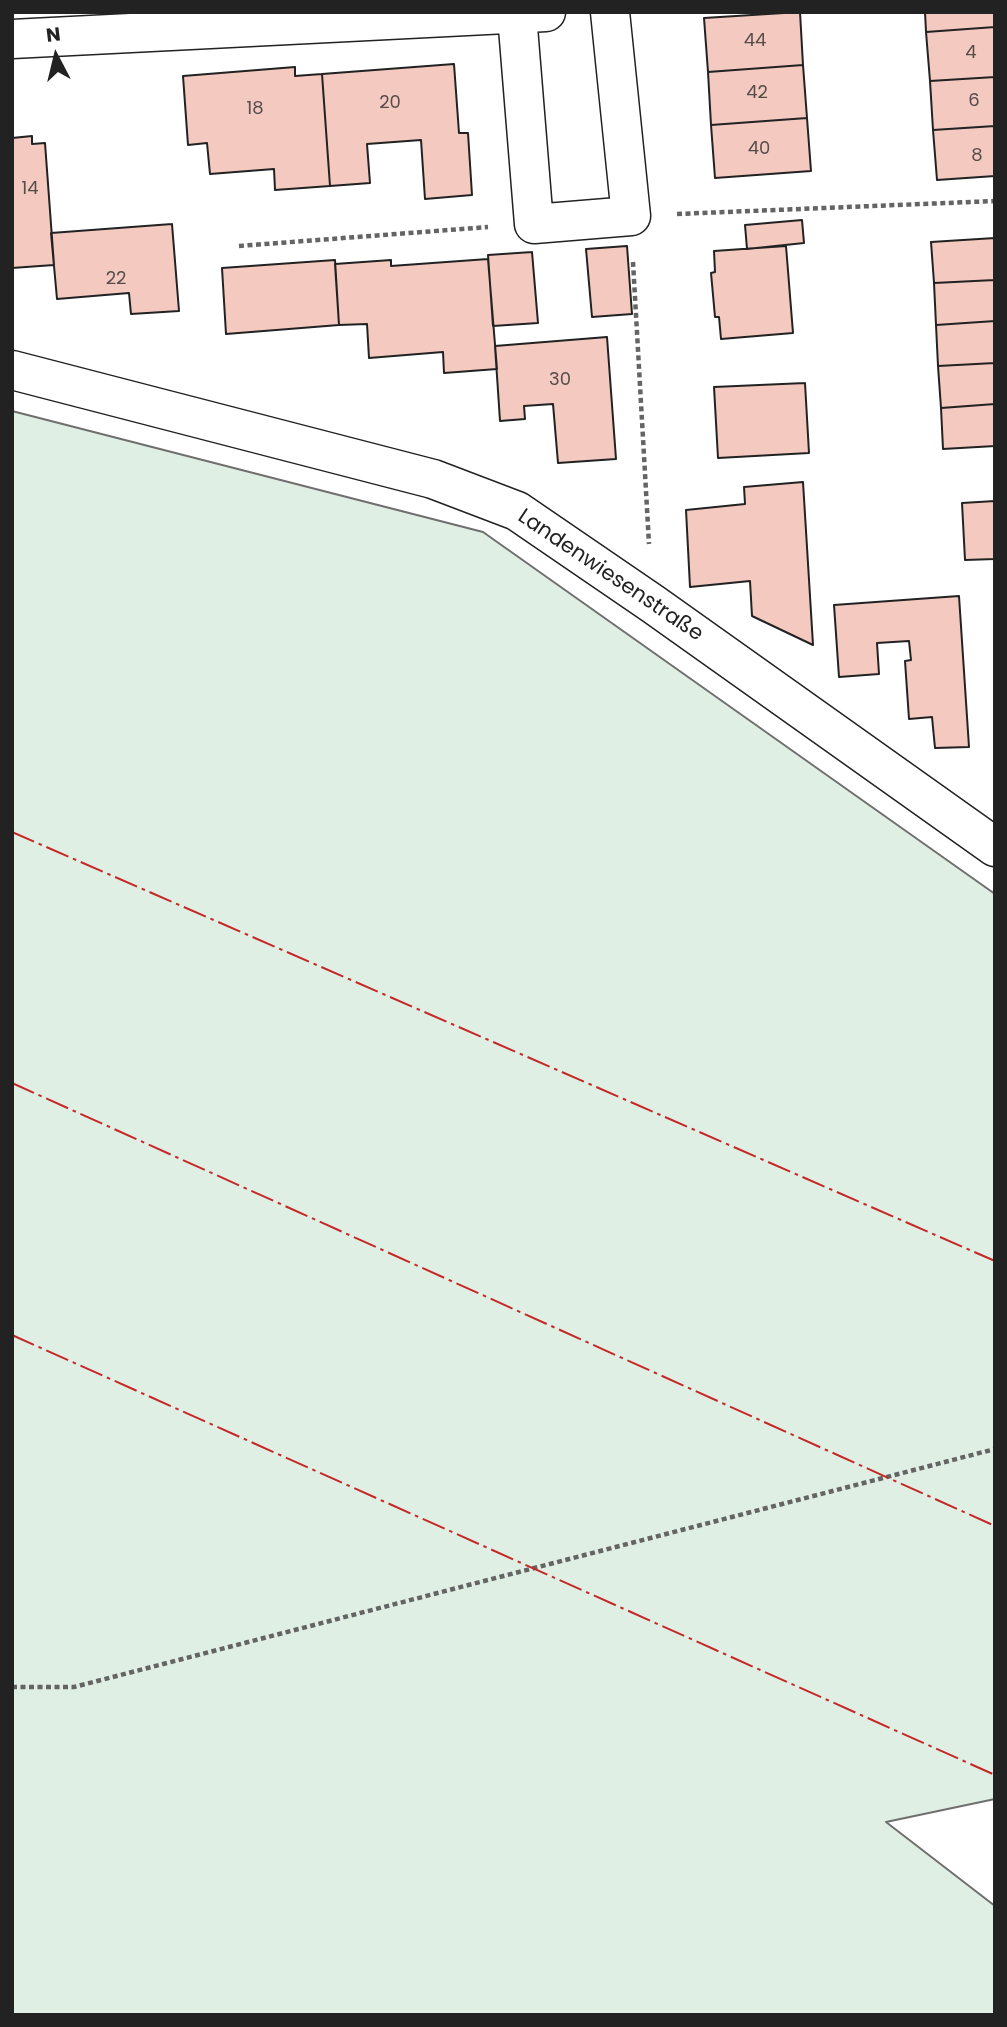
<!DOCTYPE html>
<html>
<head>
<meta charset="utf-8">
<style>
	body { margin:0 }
	#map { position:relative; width:1007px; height:2027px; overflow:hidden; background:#fff; font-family:Poppins,sans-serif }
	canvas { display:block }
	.frame { position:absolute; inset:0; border:14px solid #222; pointer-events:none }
	.north { position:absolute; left:21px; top:21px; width:70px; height:70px; -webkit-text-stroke:5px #fff; paint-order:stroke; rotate:353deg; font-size:19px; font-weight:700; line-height:28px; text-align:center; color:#222 }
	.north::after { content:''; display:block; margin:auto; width:24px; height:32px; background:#222; clip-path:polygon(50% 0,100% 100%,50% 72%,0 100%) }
</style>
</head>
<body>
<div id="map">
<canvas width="1007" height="2027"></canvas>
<div class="frame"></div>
<div class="north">N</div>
</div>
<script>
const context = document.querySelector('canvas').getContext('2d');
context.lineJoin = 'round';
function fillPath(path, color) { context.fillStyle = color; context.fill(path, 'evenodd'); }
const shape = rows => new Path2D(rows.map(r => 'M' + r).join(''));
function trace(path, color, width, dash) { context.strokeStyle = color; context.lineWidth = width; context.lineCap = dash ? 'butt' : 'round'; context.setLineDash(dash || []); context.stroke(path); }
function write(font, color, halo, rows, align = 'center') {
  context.font = font + ' Poppins,sans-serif'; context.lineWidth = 5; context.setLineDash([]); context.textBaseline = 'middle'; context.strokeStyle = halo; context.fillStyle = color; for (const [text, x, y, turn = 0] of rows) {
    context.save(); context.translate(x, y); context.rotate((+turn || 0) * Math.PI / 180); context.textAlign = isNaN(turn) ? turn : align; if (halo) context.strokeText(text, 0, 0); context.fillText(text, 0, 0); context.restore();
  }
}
const green = shape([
	[12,411,483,532,995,894,995,1799,886,1822,995,1906,995,2015,12,2015,12,411]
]);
const building = shape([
	[800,12,803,65,708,72,704,18,800,12],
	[925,12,995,12,995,27,926,32,925,12],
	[995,27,995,77,930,81,926,32,995,27],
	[454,64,459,133,468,133,472,195,425,199,421,140,367,144,370,183,330,186,322,74,454,64],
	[803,65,807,118,711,125,708,72,803,65],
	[295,67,295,76,322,74,330,186,275,190,274,169,210,174,207,143,188,145,183,76,295,67],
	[995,77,995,126,933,130,930,81,995,77],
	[807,118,811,171,715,178,711,125,807,118],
	[995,126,995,176,937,180,933,130,995,126],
	[32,136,32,144,45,143,54,265,12,268,12,138,32,136],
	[802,220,804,243,747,249,745,225,802,220],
	[172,224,179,311,131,314,129,293,57,299,51,233,172,224],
	[995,238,995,280,934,283,931,242,995,238],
	[627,246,632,314,592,317,586,249,627,246],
	[786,246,793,333,721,339,719,317,715,317,711,273,715,272,714,251,786,246],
	[532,252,538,323,493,326,488,255,532,252],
	[488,259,497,369,444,373,443,352,369,358,367,324,339,325,335,264,391,260,391,266,488,259],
	[335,260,339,325,226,334,222,268,335,260],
	[995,280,995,321,936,325,934,283,995,280],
	[995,321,995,363,938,366,936,325,995,321],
	[607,337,616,459,558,463,553,404,524,406,525,419,500,421,495,346,607,337],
	[995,363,995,404,941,408,938,366,995,363],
	[805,383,809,453,718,458,714,387,805,383],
	[995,404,995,446,943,449,941,408,995,404],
	[803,482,813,645,752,616,750,581,690,587,686,510,745,504,744,487,803,482],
	[995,501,995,559,965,560,962,503,995,501],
	[959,596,969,747,935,748,932,717,909,719,905,661,911,660,909,641,877,643,879,674,839,677,834,605,959,596]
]);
const path = shape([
	[677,214,995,201],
	[239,246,488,227],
	[633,262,649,544],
	[12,1687,74,1687,995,1449]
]);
const minor = shape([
	[517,15,534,224,631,216,610,12],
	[12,39,546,12],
	[12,370,433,479,517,511,653,604,995,847]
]);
const power = shape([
	[12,832,995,1261],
	[12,1083,995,1526],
	[12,1335,995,1775]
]);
const numberNames = [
	["44",755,41],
	["4",971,53],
	["42",757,93],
	["6",974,101],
	["20",390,103],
	["18",255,109],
	["40",759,149],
	["8",977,156],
	["14",30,189],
	["22",116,279],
	["30",560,380]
];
const streetNames = [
	["Landenwiesenstraße",610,576,34]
];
fillPath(green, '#e0efe3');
trace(green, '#6f6f6f', 2);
fillPath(building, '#f3c9c0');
trace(building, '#222', 2);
trace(minor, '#222', 41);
trace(path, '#646464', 4.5, [5, 3.5]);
trace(minor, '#fff', 38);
trace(power, '#c62828', 2, [24, 5, 3.5, 5]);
write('18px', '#564c4a', null, numberNames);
write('21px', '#222', '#fff', streetNames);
</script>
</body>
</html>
